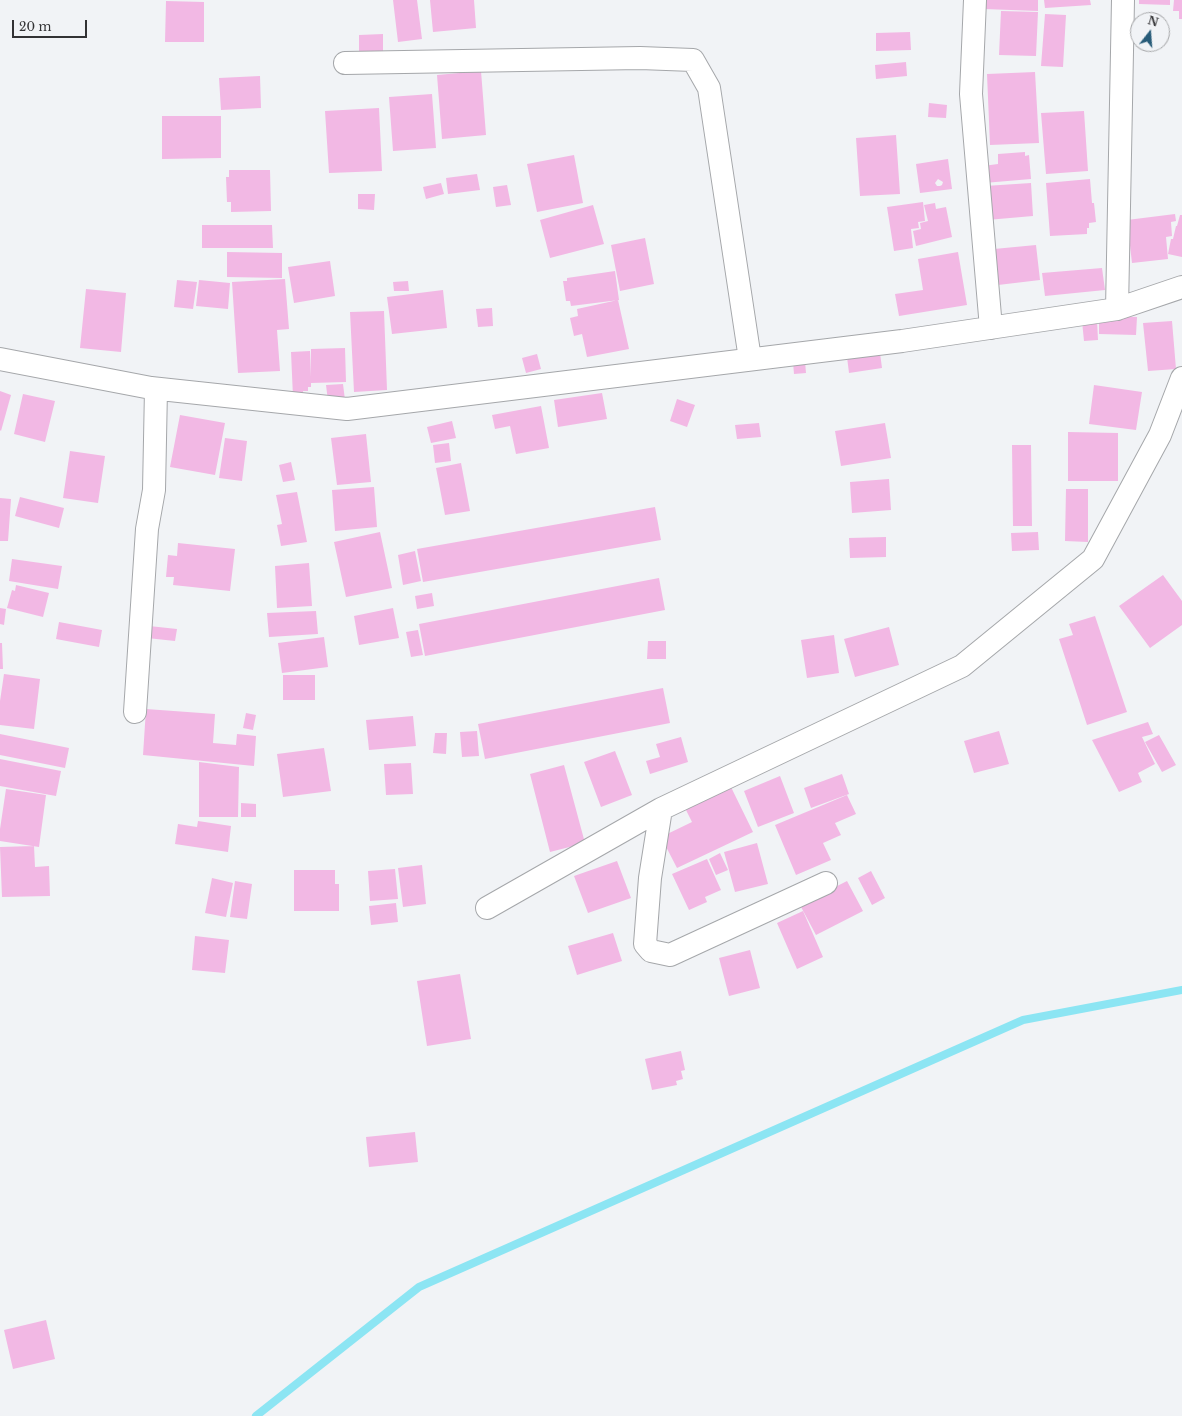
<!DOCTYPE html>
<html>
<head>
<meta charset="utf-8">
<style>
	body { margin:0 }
	#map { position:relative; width:1182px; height:1416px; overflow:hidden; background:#f1f3f6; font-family:"Libre Baskerville",serif }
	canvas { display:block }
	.north { position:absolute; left:1130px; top:12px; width:40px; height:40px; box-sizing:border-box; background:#f1f3f6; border:1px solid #a5a6a8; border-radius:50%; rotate:17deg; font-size:11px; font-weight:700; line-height:16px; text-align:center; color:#323234 }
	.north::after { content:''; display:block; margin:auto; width:14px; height:18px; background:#285c79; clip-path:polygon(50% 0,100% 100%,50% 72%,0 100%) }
	.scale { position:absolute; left:12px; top:20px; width:75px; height:18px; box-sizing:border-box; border:2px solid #323234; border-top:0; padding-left:5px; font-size:12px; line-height:14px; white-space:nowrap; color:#323234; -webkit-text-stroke:3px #f1f3f6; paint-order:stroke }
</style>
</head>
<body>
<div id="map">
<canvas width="1182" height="1416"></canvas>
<div class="north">N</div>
<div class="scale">20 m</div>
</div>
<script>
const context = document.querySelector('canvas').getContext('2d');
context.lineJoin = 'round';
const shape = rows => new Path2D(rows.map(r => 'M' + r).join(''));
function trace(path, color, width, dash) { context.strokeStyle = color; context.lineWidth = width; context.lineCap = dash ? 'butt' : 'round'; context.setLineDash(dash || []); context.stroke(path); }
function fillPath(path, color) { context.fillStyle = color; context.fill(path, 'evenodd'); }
const stream = shape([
	[256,1416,419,1287,1023,1020,1182,990]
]);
const building = shape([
	[393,0,417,0,422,39,398,42],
	[430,0,474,0,476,28,433,32],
	[984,0,1038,0,1038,11,984,9],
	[1044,0,1090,0,1091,5,1045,8],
	[1139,0,1170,0,1170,5,1139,4],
	[1174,0,1182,0,1182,19,1179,19,1179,11,1173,11],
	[166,1,204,2,204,42,165,42],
	[1001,11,1038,12,1036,56,999,55],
	[1045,14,1066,15,1063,67,1041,66],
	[910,32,911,50,876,51,876,33],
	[383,34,383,52,359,52,359,35],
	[906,62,907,76,876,79,875,65],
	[481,71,486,135,442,139,437,75],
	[1035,72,1039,143,990,145,987,74],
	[260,76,261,108,221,110,219,78],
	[432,94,436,148,393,151,389,97],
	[929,103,947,105,946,118,928,117],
	[379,108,382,171,329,173,325,111],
	[1084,111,1088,171,1046,174,1041,113],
	[162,116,221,116,221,158,162,159],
	[896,135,900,194,860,196,856,138],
	[1025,152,1025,156,1029,155,1031,179,984,183,983,166,998,164,998,154],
	[574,155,583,203,537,212,527,164],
	[948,159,952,189,920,193,916,164],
	[938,179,943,182,942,185,940,186,937,186,935,183],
	[229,170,270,170,271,211,231,212,231,202,227,202,226,177,229,177],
	[477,174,480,190,448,194,446,178],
	[1090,179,1092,203,1094,203,1096,222,1089,223,1089,228,1087,228,1087,234,1050,236,1046,183],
	[441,183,444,194,426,199,423,187],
	[1031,183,1033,216,987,220,985,186],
	[507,185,511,205,496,207,493,187],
	[358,194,375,194,374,210,358,209],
	[923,202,925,221,918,222,919,228,911,229,913,248,894,251,887,207],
	[935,203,936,209,946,207,952,237,916,246,913,231,921,229,920,223,928,221,924,205],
	[593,205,604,244,550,258,540,220],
	[1175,214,1176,221,1171,222,1172,236,1166,237,1168,259,1132,263,1127,220],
	[1180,215,1182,215,1182,257,1168,254,1171,239,1173,239,1176,226,1177,226],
	[202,225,272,225,273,248,202,248],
	[645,238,654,284,620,291,611,245],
	[1036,245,1040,280,998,285,994,249],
	[227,252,282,253,282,278,227,277],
	[958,252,967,305,899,316,895,294,923,290,918,259],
	[330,261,335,296,294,303,288,267],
	[1102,268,1105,290,1045,296,1042,273],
	[615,271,619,300,571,306,570,301,566,301,563,281,567,281,567,278],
	[285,279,289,329,277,330,280,371,238,373,232,282],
	[177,280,197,282,193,309,174,307],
	[199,280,230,283,228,309,196,306],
	[408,281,409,291,394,291,393,282],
	[86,289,126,293,121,352,80,348],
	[443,290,447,328,392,334,387,297],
	[618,300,629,349,587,357,582,334,574,336,570,318,578,316,577,309],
	[492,308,493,326,478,327,476,309],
	[384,311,387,390,354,392,350,312],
	[1099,316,1137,317,1136,335,1099,334],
	[1097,320,1098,340,1084,341,1082,321],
	[1172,321,1176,369,1148,371,1143,323],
	[345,348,346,382,311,383,311,387,308,387,308,391,303,391,303,397,293,397,291,352,310,351,311,377,311,349],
	[880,353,882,368,849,373,847,357],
	[537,354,541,369,526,373,522,358],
	[805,361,806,373,794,374,793,362],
	[343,384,345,400,328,401,326,385],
	[1094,385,1142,392,1136,430,1089,424],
	[0,391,11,395,1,431,0,430],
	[602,393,607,419,558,427,554,400],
	[23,394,55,401,45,442,14,434],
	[677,399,695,405,687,427,670,421],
	[541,406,549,448,516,454,510,426,495,429,492,415],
	[180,415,225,423,215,475,170,467],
	[452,421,456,438,431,443,427,427],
	[759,423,761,437,737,439,735,425],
	[885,423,891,458,841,466,835,431],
	[1068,432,1118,433,1118,481,1068,481],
	[366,434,371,482,337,485,331,438],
	[225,438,247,441,242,481,219,478],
	[449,443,451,461,435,463,433,445],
	[1012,445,1031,445,1032,526,1013,526],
	[70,451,105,456,98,503,63,498],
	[291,462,295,480,283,482,279,465],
	[461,463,470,511,445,515,436,468],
	[889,479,891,510,852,513,850,482],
	[374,487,377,527,335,531,332,490],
	[1066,489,1088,489,1088,542,1065,541],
	[297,492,307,542,281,546,277,525,282,524,276,495],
	[20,497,64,508,59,528,15,516],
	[0,498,11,499,8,541,0,541],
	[655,507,661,540,423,582,417,549],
	[380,532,392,588,346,597,334,542],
	[1038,532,1039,550,1012,551,1011,533],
	[886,537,886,557,850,558,849,538],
	[178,543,235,549,230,591,173,585,174,577,166,577,168,555,177,556],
	[415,551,421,581,403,585,398,555],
	[12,559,62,566,58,589,9,581],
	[309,563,312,606,277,608,275,566],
	[1163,575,1182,601,1182,625,1150,648,1119,606],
	[659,578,665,610,425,656,419,624],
	[16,585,49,593,43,617,7,608,12,590,15,591],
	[432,593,434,606,417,609,415,596],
	[0,608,6,609,4,625,0,624],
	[393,608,399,638,359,645,354,616],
	[316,611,318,634,269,637,267,613],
	[1095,616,1127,712,1087,725,1059,639,1073,635,1069,624],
	[59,622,102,630,99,647,56,639],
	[149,626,177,629,175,641,147,638],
	[889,627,899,665,855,677,844,639],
	[418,630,423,655,411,657,406,632],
	[834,635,839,673,807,678,801,640],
	[324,637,328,667,282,673,278,643],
	[648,641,666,641,666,659,647,659],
	[0,643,2,643,3,669,0,669],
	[4,674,40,679,34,729,0,725,0,701],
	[283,675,315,675,315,700,283,700],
	[663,688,670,723,485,759,478,724],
	[146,709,215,714,213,743,236,745,237,734,256,736,254,766,143,755],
	[246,713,256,715,253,730,243,728],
	[413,716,416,746,369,750,366,720],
	[1148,722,1153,734,1142,737,1155,764,1138,773,1142,782,1119,792,1092,740],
	[477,731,479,756,462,757,460,732],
	[999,731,1009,764,974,773,964,741],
	[435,733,447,733,446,754,433,753],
	[0,734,69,748,65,768,0,755],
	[1159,735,1176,765,1162,772,1145,742],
	[681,737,688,762,650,774,646,761,660,757,656,744],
	[324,748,331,791,283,797,277,754],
	[615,751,632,795,601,807,584,762],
	[0,759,61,771,56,796,0,786],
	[199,762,239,767,238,817,199,817],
	[411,763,413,794,386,795,384,764],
	[564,765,585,843,550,852,530,774],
	[842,774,849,794,811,808,804,788],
	[780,776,794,813,758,827,744,791],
	[730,785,753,832,677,868,661,837,692,822,684,806],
	[6,789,46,795,39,847,0,841,0,829],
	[847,795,856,814,835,823,841,835,823,843,831,860,796,875,775,825],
	[241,803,256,804,256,817,241,817],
	[198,821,231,826,228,852,175,844,178,824,197,827],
	[757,843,768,884,735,892,724,852],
	[34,846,35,867,49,866,50,896,2,897,0,847],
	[720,853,728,870,716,875,709,859],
	[707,859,721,890,705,897,707,902,689,910,672,874],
	[617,861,631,898,588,913,574,876],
	[422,865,426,904,403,907,398,868],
	[395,869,398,899,370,901,368,871],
	[294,870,335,870,335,884,339,884,339,911,294,911],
	[871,871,885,898,872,905,858,878],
	[212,878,233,883,226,917,205,913],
	[235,881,252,884,247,919,230,917],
	[847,881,863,911,816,935,800,905],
	[396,903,398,922,371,925,369,906],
	[803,911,823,957,797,969,777,923],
	[613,933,622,961,577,975,568,946],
	[195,936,229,940,225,973,192,970],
	[750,950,760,988,729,996,719,958],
	[460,974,471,1039,427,1046,417,981],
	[681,1051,685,1070,681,1071,683,1079,676,1081,677,1085,652,1090,645,1059],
	[415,1132,418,1162,369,1167,366,1137],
	[46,1320,55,1359,13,1369,4,1330]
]);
const minor = shape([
	[975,0,971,94,991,328],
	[345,63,640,58,693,60,709,88,750,359],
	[1117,309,1123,0],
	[0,359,151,388,347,409,902,341,1117,309,1182,287],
	[135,712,147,529,154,490,156,389],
	[661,809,650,878,645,944,651,951,670,955,826,883],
	[487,908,661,809,962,666,1093,559,1160,435,1182,378]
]);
trace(stream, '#8ce5f3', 8);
fillPath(building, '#f2b8e4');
trace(minor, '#a5a7aa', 24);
trace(minor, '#fff', 22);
</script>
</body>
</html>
